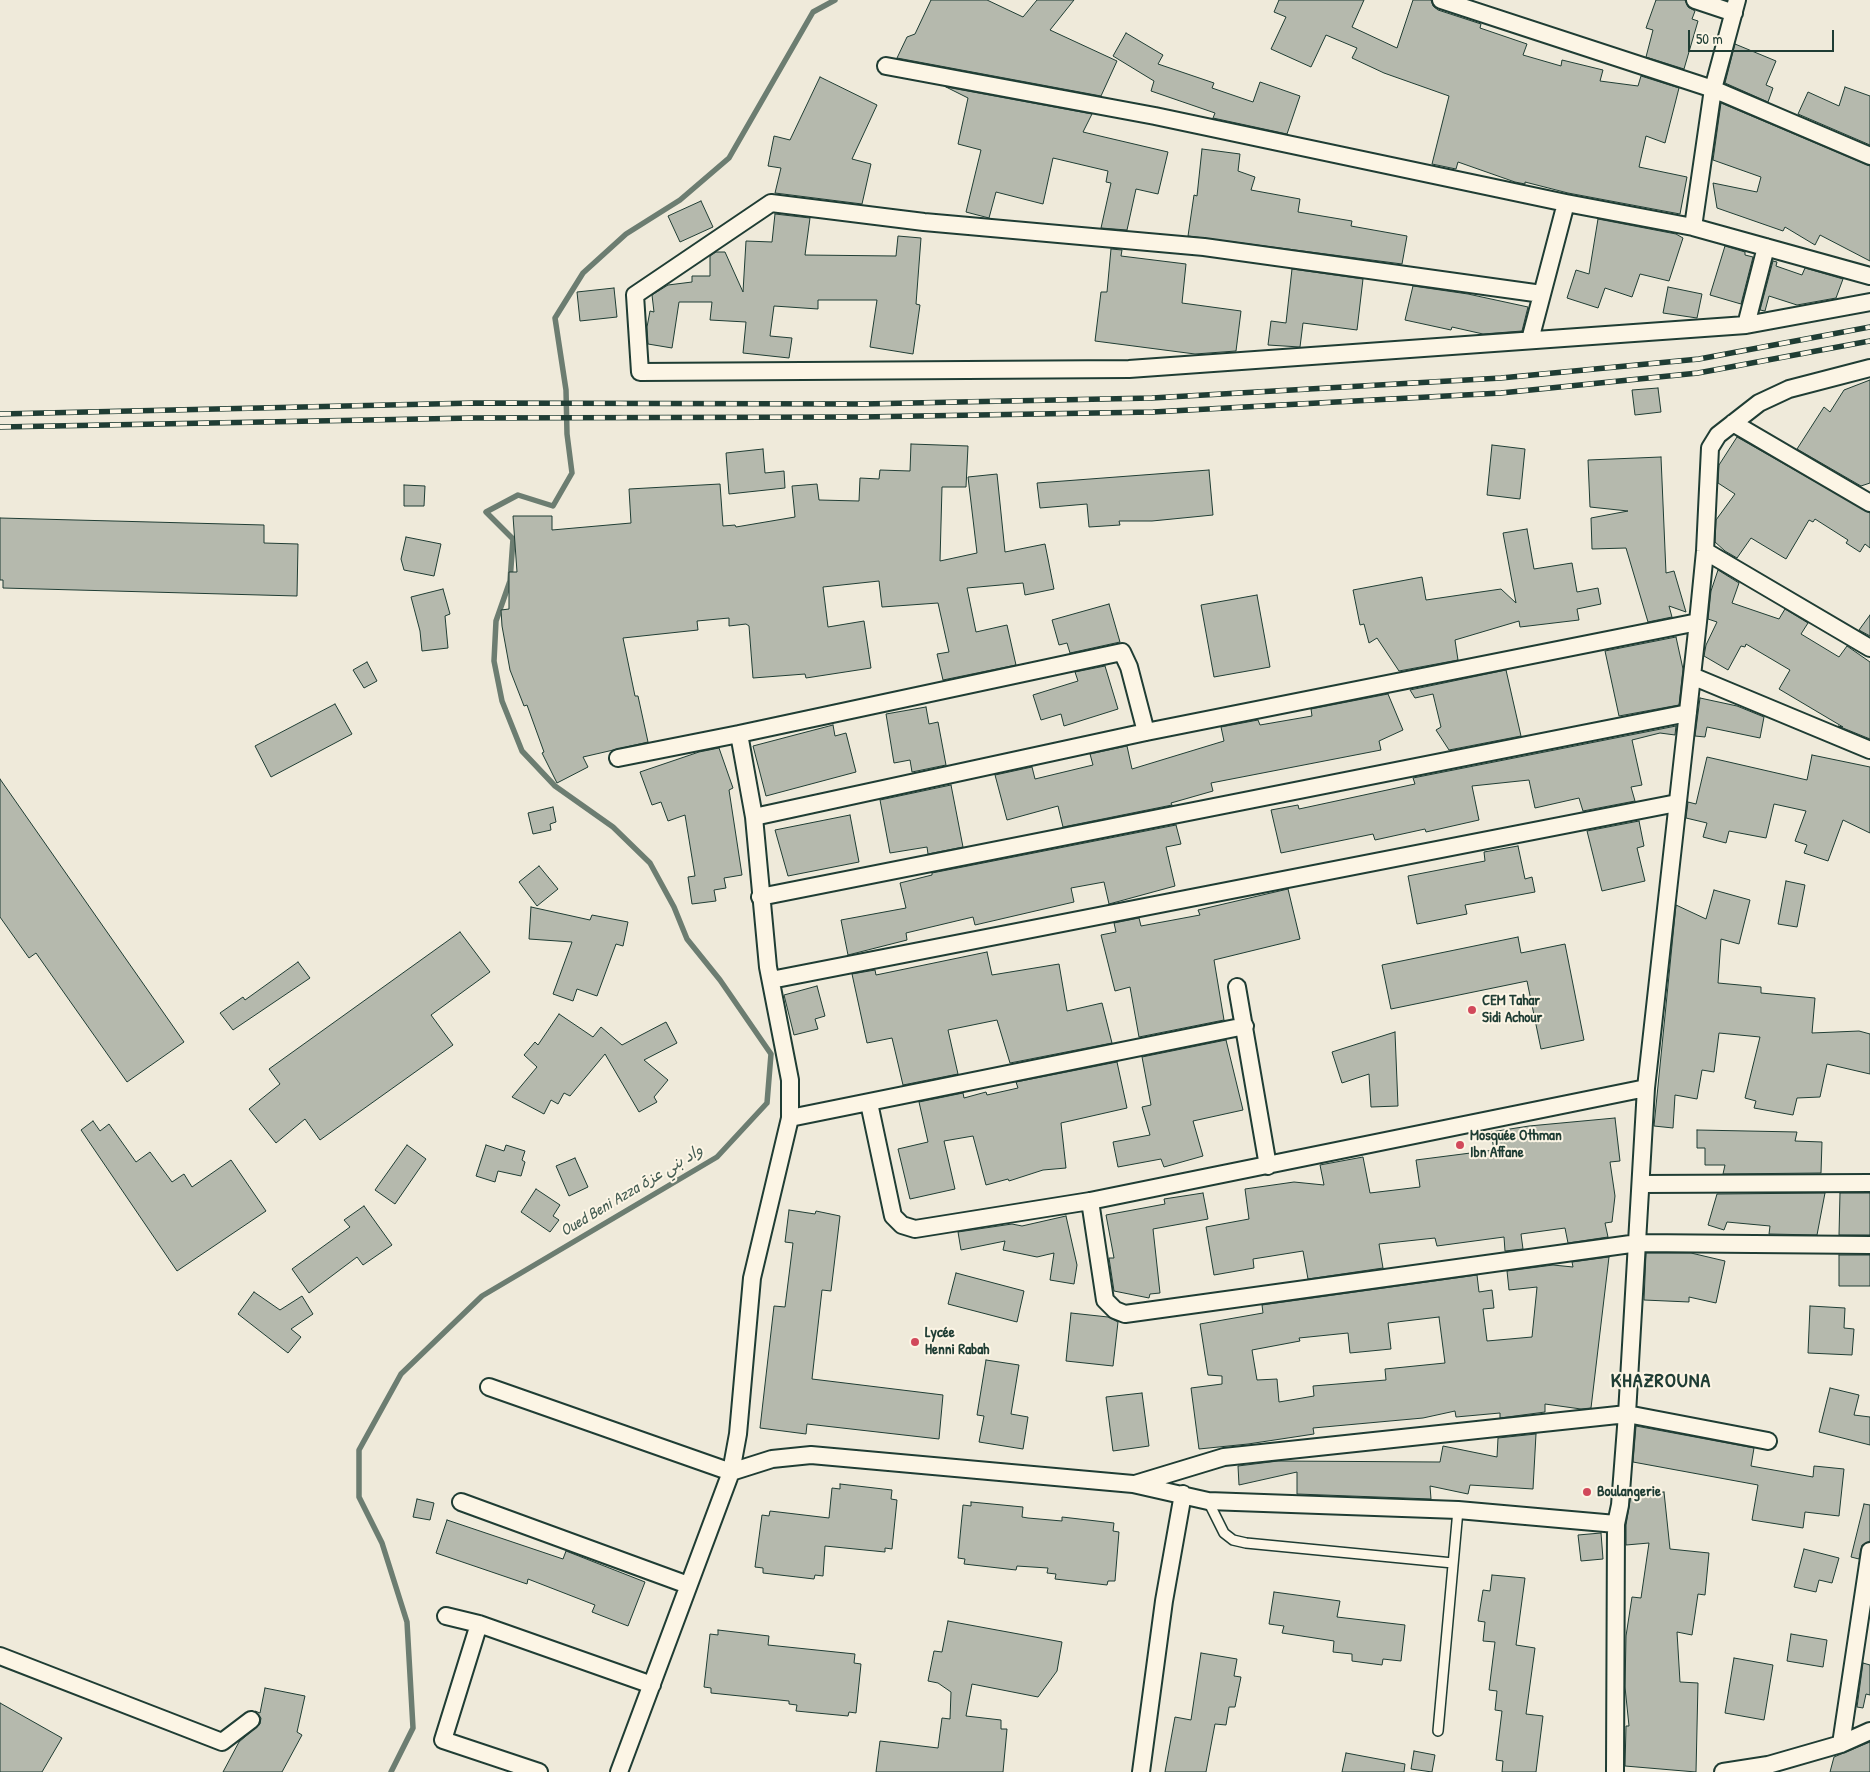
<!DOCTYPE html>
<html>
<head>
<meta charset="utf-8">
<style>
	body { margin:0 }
	#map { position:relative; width:1870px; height:1772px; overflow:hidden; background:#efeada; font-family:"Patrick Hand",sans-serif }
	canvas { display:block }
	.scale { position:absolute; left:1688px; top:30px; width:146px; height:22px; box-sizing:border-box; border:2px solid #1f3d34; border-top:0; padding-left:6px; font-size:15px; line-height:18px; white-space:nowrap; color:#1f3d34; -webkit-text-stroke:4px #fcf5e5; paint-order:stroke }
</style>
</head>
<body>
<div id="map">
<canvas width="1870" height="1772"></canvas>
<div class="scale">50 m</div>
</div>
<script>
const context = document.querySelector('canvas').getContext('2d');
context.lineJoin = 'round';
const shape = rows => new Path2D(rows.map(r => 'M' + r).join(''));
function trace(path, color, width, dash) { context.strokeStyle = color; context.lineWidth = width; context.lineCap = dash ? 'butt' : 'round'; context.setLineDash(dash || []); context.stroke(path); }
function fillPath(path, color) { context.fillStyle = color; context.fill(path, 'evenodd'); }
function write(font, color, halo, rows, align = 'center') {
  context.font = font + ' "Patrick Hand","Playpen Sans Arabic",sans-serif'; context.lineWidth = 4; context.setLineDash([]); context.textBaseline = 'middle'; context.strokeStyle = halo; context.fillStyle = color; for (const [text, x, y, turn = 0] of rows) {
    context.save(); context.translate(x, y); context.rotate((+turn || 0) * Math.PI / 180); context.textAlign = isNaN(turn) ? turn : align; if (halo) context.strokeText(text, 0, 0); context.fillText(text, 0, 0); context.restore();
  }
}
const stream = shape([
	[391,1772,413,1728,407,1622,382,1543,359,1497,359,1450,401,1374,482,1296,717,1157,767,1103,771,1054,720,980,687,939,674,907,650,863,613,827,555,786,522,751,502,701,494,661,496,621,510,581,513,539,486,512,518,495,553,506,572,473,567,434,566,390,555,318,583,273,626,234,680,200,729,158,813,12,835,0]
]);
const building = shape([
	[931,0,987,0,1023,17,1037,0,1074,0,1050,30,1117,61,1101,96,897,58,907,37,915,34,931,0],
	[1279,0,1364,0,1352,27,1397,48,1413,0,1431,0,1433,6,1438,10,1481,24,1480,28,1527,44,1523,55,1561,66,1562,60,1603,70,1600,81,1638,86,1641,76,1679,88,1665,143,1646,136,1639,167,1687,177,1680,214,1568,193,1525,182,1525,184,1515,182,1458,162,1456,169,1432,164,1449,96,1384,73,1352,58,1357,48,1326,35,1311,67,1271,49,1286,17,1274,12,1279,0],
	[1656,0,1685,0,1688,7,1695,11,1692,19,1698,21,1684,69,1646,57,1653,30,1646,28,1656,0],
	[1126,33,1163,55,1158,64,1214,83,1212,88,1253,102,1260,82,1300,96,1287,134,1213,118,1215,113,1151,91,1154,81,1113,56,1126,33],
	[1735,44,1776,61,1766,85,1773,88,1768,102,1725,83,1735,44],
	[820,77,877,105,852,159,871,164,862,204,775,193,781,168,768,166,774,136,790,140,820,77],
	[946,87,1092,114,1083,132,1168,152,1158,194,1136,189,1127,230,1101,228,1111,183,1106,182,1108,171,1053,158,1043,204,996,192,989,218,966,212,981,150,958,144,968,98,946,87],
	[1845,87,1870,96,1870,145,1798,114,1808,92,1839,106,1845,87],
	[1721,103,1870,166,1870,261,1820,235,1815,245,1785,227,1783,231,1717,208,1713,183,1757,192,1761,177,1713,160,1721,103],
	[1202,149,1240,154,1238,171,1255,177,1251,190,1300,199,1298,212,1352,221,1351,226,1407,236,1402,264,1188,236,1194,195,1197,196,1202,149],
	[701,201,713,227,680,242,668,216,701,201],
	[775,214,810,218,805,255,896,256,898,236,921,238,916,304,920,305,913,354,870,347,877,300,818,300,818,309,774,306,770,336,792,338,789,358,743,353,746,322,710,320,712,302,679,302,672,348,648,344,647,327,650,311,654,312,652,295,668,285,692,282,692,276,710,276,710,256,716,252,725,252,743,292,746,241,772,242,775,214],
	[1598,219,1676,234,1683,238,1669,281,1640,274,1632,297,1605,288,1598,308,1567,298,1576,270,1589,274,1598,219],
	[1725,246,1745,252,1745,255,1753,257,1741,304,1710,295,1725,246],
	[1111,249,1122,250,1121,256,1186,264,1182,303,1241,311,1236,351,1195,354,1095,341,1101,292,1107,292,1111,249],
	[1773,261,1777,262,1776,266,1802,275,1805,268,1843,279,1836,298,1797,305,1769,296,1765,311,1760,310,1773,261],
	[1292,269,1363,279,1357,330,1303,323,1300,347,1268,345,1271,321,1286,323,1292,269],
	[1413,286,1468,294,1528,307,1522,331,1483,334,1452,327,1451,330,1405,320,1413,286],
	[1668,287,1702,294,1697,318,1663,313,1668,287],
	[614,288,617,317,580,321,577,292,614,288],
	[1870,380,1870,483,1861,486,1797,449,1824,407,1830,412,1844,390,1870,380],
	[1658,388,1661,412,1635,415,1632,390,1658,388],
	[1737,437,1870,513,1870,548,1865,544,1860,552,1846,543,1848,540,1815,519,1813,522,1809,520,1786,559,1751,538,1737,558,1725,551,1715,542,1716,520,1735,494,1718,483,1719,465,1737,437],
	[911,444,968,446,966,487,942,487,940,561,977,553,968,477,997,474,1005,552,1045,544,1054,589,1025,595,1023,583,967,588,976,632,1007,625,1016,665,943,680,937,654,949,652,938,603,882,607,879,581,823,587,828,627,864,621,871,668,806,678,805,674,753,678,749,626,746,624,729,626,729,618,697,621,698,630,623,638,635,696,638,696,648,742,583,757,588,767,557,783,542,753,544,752,527,705,524,706,510,670,502,626,501,610,509,609,509,572,517,572,513,516,552,516,552,530,631,523,629,489,720,484,723,526,735,525,736,527,795,517,792,486,817,484,819,500,859,501,860,478,879,479,880,470,910,471,911,444],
	[1492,445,1525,449,1520,499,1487,495,1492,445],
	[763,449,765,473,784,471,785,488,729,494,726,453,763,449],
	[1661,457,1666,573,1674,571,1686,612,1669,606,1672,617,1648,622,1626,548,1592,549,1591,518,1628,511,1590,507,1588,460,1661,457],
	[1209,470,1213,515,1152,521,1119,521,1120,525,1089,527,1087,504,1040,508,1037,483,1209,470],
	[404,485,425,486,424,506,404,506,404,485],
	[0,518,264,525,264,543,298,544,297,596,3,588,3,580,0,580,0,518],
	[1527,529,1534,569,1572,563,1577,592,1598,588,1601,604,1577,609,1579,620,1520,627,1519,621,1455,640,1458,660,1399,671,1377,638,1369,643,1364,624,1360,625,1353,590,1422,577,1426,600,1501,589,1516,603,1503,533,1527,529],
	[406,537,441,544,434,576,404,570,401,559,406,537],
	[1718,570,1739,583,1732,603,1779,619,1785,609,1808,623,1801,634,1839,657,1847,646,1870,662,1870,739,1838,726,1843,727,1779,689,1790,670,1746,644,1745,647,1741,646,1728,670,1704,656,1706,645,1717,622,1708,619,1711,591,1718,570],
	[443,589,450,614,445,616,448,648,422,651,420,631,411,597,443,589],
	[1257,595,1270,667,1214,677,1201,605,1257,595],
	[1109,604,1120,642,1070,653,1067,643,1059,645,1052,620,1109,604],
	[1870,615,1870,636,1859,630,1870,615],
	[1676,637,1683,669,1679,705,1619,716,1605,651,1676,637],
	[367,662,377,681,364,688,353,670,367,662],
	[1105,666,1118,709,1064,726,1061,714,1041,720,1033,695,1078,681,1075,672,1105,666],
	[1506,670,1521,736,1449,750,1436,730,1441,727,1433,694,1415,698,1410,690,1506,670],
	[1388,694,1403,730,1379,741,1381,750,1211,783,1213,791,1171,803,1172,805,1063,827,1058,806,1007,820,995,775,1032,767,1035,779,1093,765,1090,754,1127,746,1132,769,1224,741,1221,727,1258,720,1260,725,1312,716,1311,709,1388,694],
	[1700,698,1737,706,1764,717,1760,738,1707,727,1705,737,1695,736,1700,698],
	[335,704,352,734,271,777,255,746,335,704],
	[926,707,929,724,938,722,946,765,912,772,910,760,894,763,886,714,926,707],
	[833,725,835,736,846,733,856,772,766,796,753,746,833,725],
	[1676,726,1675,735,1660,733,1632,740,1642,785,1631,787,1635,801,1583,811,1579,798,1535,808,1529,780,1472,786,1479,820,1426,832,1425,829,1375,840,1373,834,1281,853,1271,810,1298,805,1299,809,1415,784,1413,778,1676,726],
	[719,748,733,788,729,790,742,875,724,878,726,888,714,890,716,901,692,904,688,877,695,876,685,815,668,821,661,802,652,805,640,772,699,752,719,748],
	[1812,755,1870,767,1870,833,1843,820,1828,861,1804,853,1807,845,1795,841,1806,811,1774,804,1766,838,1729,831,1726,843,1703,837,1707,823,1686,818,1688,802,1696,804,1707,757,1807,780,1812,755],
	[0,779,184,1042,127,1082,36,953,29,958,0,917,0,779],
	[951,785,963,847,928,854,927,847,890,853,880,800,951,785],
	[553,807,556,822,550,824,551,830,533,834,528,813,553,807],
	[850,815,859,862,788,876,775,830,850,815],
	[1639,821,1644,846,1637,848,1645,881,1602,891,1587,831,1639,821],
	[1176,825,1181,844,1166,847,1175,886,1109,904,1104,882,1071,888,1074,902,975,925,973,917,906,933,907,940,848,955,841,920,906,908,900,883,932,875,932,873,1176,825],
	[1518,846,1525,879,1532,877,1535,892,1465,905,1467,914,1417,924,1408,876,1485,861,1484,852,1518,846],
	[539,866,558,889,537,906,519,882,539,866],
	[1786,881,1805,885,1797,927,1778,924,1786,881],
	[1288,889,1300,939,1214,960,1224,1020,1139,1037,1130,987,1115,991,1101,935,1116,932,1114,923,1139,918,1141,926,1200,915,1198,910,1288,889],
	[1714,890,1750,900,1739,944,1721,939,1718,983,1761,987,1761,993,1815,998,1812,1033,1859,1031,1870,1034,1870,1074,1827,1064,1820,1097,1797,1098,1793,1115,1754,1108,1756,1101,1745,1098,1760,1037,1719,1033,1714,1072,1702,1070,1697,1099,1675,1095,1673,1128,1654,1126,1676,905,1706,919,1714,890],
	[531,907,590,920,592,915,628,922,623,946,616,944,597,996,577,989,573,1001,553,994,572,942,529,939,531,907],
	[460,932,490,972,431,1015,453,1045,320,1140,305,1119,276,1143,249,1109,280,1084,269,1069,460,932],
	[1518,937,1521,953,1565,944,1584,1040,1541,1049,1527,981,1391,1009,1382,965,1518,937],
	[987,952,992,975,1059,964,1067,1011,1102,1003,1112,1043,1010,1063,997,1020,948,1030,958,1074,903,1085,892,1038,867,1043,852,974,875,970,876,975,987,952],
	[298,962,310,978,233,1030,220,1013,243,997,245,1000,298,962],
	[817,986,825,1016,815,1019,818,1029,794,1035,784,995,817,986],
	[559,1014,593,1037,601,1027,622,1045,666,1022,677,1043,644,1060,668,1080,654,1097,657,1102,639,1112,605,1054,570,1096,564,1093,558,1104,551,1100,544,1114,512,1097,537,1067,524,1055,535,1042,538,1045,559,1014],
	[1395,1032,1398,1106,1371,1107,1369,1074,1342,1083,1332,1052,1395,1032],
	[1226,1040,1243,1110,1193,1121,1203,1156,1164,1167,1161,1159,1118,1167,1113,1142,1150,1135,1142,1107,1151,1105,1142,1057,1226,1040],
	[1117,1062,1127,1108,1061,1123,1066,1168,1043,1170,1009,1181,1008,1179,986,1185,973,1136,944,1141,955,1189,910,1199,898,1149,928,1142,919,1102,963,1093,964,1098,986,1092,987,1095,1018,1088,1016,1082,1117,1062],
	[1615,1118,1620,1161,1610,1162,1615,1196,1612,1222,1605,1223,1608,1237,1568,1243,1565,1228,1521,1234,1523,1249,1505,1251,1504,1237,1437,1246,1435,1238,1379,1244,1383,1268,1308,1279,1303,1251,1253,1259,1254,1268,1214,1275,1206,1227,1249,1219,1245,1189,1294,1182,1324,1185,1320,1165,1363,1157,1370,1193,1420,1187,1416,1160,1494,1150,1491,1132,1529,1126,1615,1118],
	[93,1121,100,1131,109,1124,136,1162,150,1152,172,1182,184,1174,192,1187,231,1160,266,1211,177,1271,81,1130,93,1121],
	[1697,1130,1797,1132,1795,1141,1822,1142,1821,1173,1723,1174,1725,1165,1705,1165,1705,1148,1697,1148,1697,1130],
	[407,1145,426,1159,395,1204,375,1190,407,1145],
	[486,1145,504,1151,506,1145,525,1151,522,1160,525,1162,521,1176,498,1171,495,1182,476,1176,486,1145],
	[575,1158,588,1187,569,1196,556,1166,575,1158],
	[536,1189,560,1205,553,1216,559,1220,550,1232,521,1212,536,1189],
	[1203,1193,1208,1219,1153,1229,1160,1293,1150,1294,1149,1298,1114,1291,1109,1258,1114,1258,1106,1215,1165,1204,1164,1199,1203,1193],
	[1825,1193,1817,1235,1769,1234,1770,1226,1727,1222,1724,1230,1708,1225,1717,1194,1825,1193],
	[1840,1193,1870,1193,1870,1235,1839,1235,1840,1193],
	[364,1206,392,1245,363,1265,357,1257,309,1293,292,1269,350,1227,344,1220,364,1206],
	[789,1210,815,1214,816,1211,840,1216,831,1291,822,1290,812,1379,943,1395,939,1439,807,1424,806,1434,760,1428,774,1306,785,1307,793,1243,785,1242,789,1210],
	[1066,1216,1077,1265,1074,1284,1050,1280,1054,1253,1037,1257,1003,1250,1005,1241,961,1250,958,1232,1012,1224,1022,1226,1066,1216],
	[1646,1253,1691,1253,1725,1261,1716,1303,1689,1297,1689,1302,1644,1300,1646,1253],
	[1839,1255,1870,1255,1870,1286,1839,1286,1839,1255],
	[1609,1257,1591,1408,1581,1409,1545,1404,1545,1412,1500,1418,1500,1413,1456,1417,1455,1411,1423,1418,1313,1428,1314,1434,1248,1444,1199,1449,1191,1388,1222,1384,1222,1376,1208,1375,1200,1324,1263,1313,1262,1305,1477,1275,1479,1292,1492,1290,1494,1308,1483,1309,1487,1341,1532,1337,1537,1287,1509,1290,1507,1271,1553,1265,1573,1267,1572,1262,1609,1257],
	[1439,1317,1445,1363,1385,1369,1386,1380,1313,1386,1314,1396,1279,1402,1277,1379,1257,1380,1252,1350,1300,1341,1299,1338,1348,1333,1350,1353,1391,1349,1388,1323,1439,1317],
	[956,1273,1024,1291,1017,1322,948,1304,956,1273],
	[254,1292,280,1310,302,1296,313,1314,291,1329,301,1337,288,1353,238,1314,254,1292],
	[1810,1306,1845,1308,1844,1328,1854,1329,1852,1355,1808,1353,1810,1306],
	[1071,1313,1108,1317,1118,1322,1113,1366,1066,1361,1071,1313],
	[986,1360,1019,1365,1011,1414,1028,1417,1023,1449,979,1442,984,1416,977,1415,986,1360],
	[1830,1388,1859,1395,1854,1415,1870,1417,1870,1445,1819,1432,1830,1388],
	[1142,1393,1149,1446,1113,1451,1106,1397,1142,1393],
	[1636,1426,1754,1448,1751,1466,1813,1477,1814,1466,1844,1469,1839,1516,1805,1512,1803,1528,1752,1520,1758,1485,1633,1462,1636,1426],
	[1536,1434,1533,1489,1470,1485,1468,1494,1430,1486,1431,1499,1297,1494,1297,1472,1239,1485,1238,1466,1278,1461,1440,1462,1443,1446,1497,1457,1498,1438,1536,1434],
	[840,1484,892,1490,891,1499,897,1500,892,1549,885,1548,885,1552,825,1546,823,1576,815,1575,814,1579,763,1573,763,1568,755,1567,762,1515,769,1516,770,1511,829,1518,832,1488,840,1489,840,1484],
	[1664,1492,1670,1549,1709,1553,1705,1595,1698,1594,1692,1635,1677,1632,1680,1682,1698,1683,1696,1772,1625,1766,1626,1726,1629,1726,1625,1687,1626,1636,1632,1597,1641,1598,1649,1543,1626,1545,1626,1525,1631,1495,1664,1492],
	[417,1499,434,1503,430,1520,413,1517,417,1499],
	[971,1502,1023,1507,1022,1517,1028,1518,1062,1521,1062,1517,1114,1523,1113,1531,1119,1532,1115,1581,1108,1581,1107,1585,1055,1579,1056,1574,1047,1573,1048,1568,1017,1566,1016,1570,964,1564,965,1559,958,1558,963,1505,971,1506,971,1502],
	[1864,1504,1870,1505,1870,1541,1862,1545,1859,1559,1851,1557,1864,1504],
	[447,1520,563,1559,566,1551,645,1582,628,1626,592,1612,595,1605,528,1579,527,1584,436,1553,447,1520],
	[1601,1533,1603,1559,1581,1561,1578,1535,1601,1533],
	[1804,1549,1839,1558,1832,1583,1819,1580,1816,1592,1794,1587,1804,1549],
	[1492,1575,1525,1578,1516,1645,1535,1648,1526,1714,1543,1716,1536,1772,1502,1772,1503,1761,1496,1760,1502,1711,1495,1710,1497,1691,1489,1690,1495,1642,1483,1641,1485,1622,1478,1621,1483,1590,1490,1591,1492,1575],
	[1274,1592,1340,1601,1337,1617,1405,1625,1401,1661,1383,1659,1382,1665,1352,1661,1352,1654,1333,1652,1334,1641,1282,1633,1284,1626,1269,1624,1274,1592],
	[948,1621,1062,1642,1057,1671,1038,1697,972,1684,966,1716,1001,1720,1001,1729,1007,1729,1003,1772,876,1772,880,1741,938,1748,942,1718,950,1719,951,1692,938,1683,928,1681,934,1651,942,1652,948,1621],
	[718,1630,769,1636,768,1645,855,1654,854,1663,861,1664,856,1713,849,1712,848,1716,796,1711,797,1705,789,1704,789,1701,711,1693,711,1688,704,1687,710,1634,718,1635,718,1630],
	[1791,1634,1827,1640,1823,1667,1787,1661,1791,1634],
	[1201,1653,1237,1659,1234,1676,1241,1677,1235,1707,1229,1707,1226,1725,1215,1724,1206,1772,1165,1772,1175,1717,1191,1720,1201,1653],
	[1734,1658,1773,1665,1764,1720,1725,1713,1734,1658],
	[1863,1663,1870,1665,1870,1695,1866,1694,1863,1708,1857,1707,1863,1663],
	[265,1688,305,1696,297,1732,302,1735,282,1772,223,1772,239,1742,260,1724,261,1718,255,1711,260,1713,265,1688],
	[0,1703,62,1738,42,1772,0,1772,0,1703],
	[1870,1742,1870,1772,1830,1772,1834,1757,1870,1742],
	[1414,1751,1435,1755,1432,1772,1411,1769,1414,1751],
	[1346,1753,1405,1764,1404,1772,1342,1772,1346,1753]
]);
const lane = shape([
	[1208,1501,1224,1533,1233,1540,1246,1543,1453,1563],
	[1438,1731,1458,1510]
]);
const street = shape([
	[1441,0,1713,89,1870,156],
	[1695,0,1734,13],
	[886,66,1155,116,1566,203,1693,227,1870,276],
	[1693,227,1713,89,1737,0],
	[1542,294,1204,247,924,222,771,203,635,295,640,372,1129,369,1746,325,1870,302],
	[1746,325,1766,247],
	[1530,340,1566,203],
	[1733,423,1870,503],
	[1705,551,1870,648],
	[1692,676,1870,750],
	[739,734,1122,652,1129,667,1146,732],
	[618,758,739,734,754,817,768,967,790,1080,790,1118,752,1278,738,1434,731,1472,619,1772],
	[754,817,1146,732,1698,622],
	[760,897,1688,713],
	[771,980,1677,803],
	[1237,987,1268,1166],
	[869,1103,893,1216,902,1225,915,1229,1090,1201,1646,1088],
	[790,1118,1245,1026],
	[1641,1184,1870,1183],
	[1090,1201,1105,1300,1115,1310,1125,1314,1638,1243,1870,1245],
	[489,1387,731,1472,772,1459,811,1455,1133,1484,1208,1501,1458,1510,1616,1524],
	[1135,1484,1224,1457,1627,1414,1768,1441],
	[461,1502,688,1585],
	[446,1616,479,1624,652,1685],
	[479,1624,443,1740,539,1772],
	[0,1656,222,1742,251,1720],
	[1841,1744,1870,1551],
	[1141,1772,1164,1601,1183,1494],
	[1615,1772,1616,1524,1620,1505,1627,1414,1646,1088,1698,622,1705,551,1710,448,1718,435,1759,403,1789,389,1870,368],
	[1723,1772,1768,1765,1841,1744,1870,1731]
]);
const rail = shape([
	[0,414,475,403,863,404,1152,398,1501,378,1699,359,1870,327],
	[0,427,473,418,861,417,1153,412,1501,393,1698,373,1870,341]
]);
const markers = [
	[1472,1010,5,"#d1495b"],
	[1460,1145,5,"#d1495b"],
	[915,1342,5,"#d1495b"],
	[1587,1492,5,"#d1495b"]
];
const poiNames = [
	["CEM Tahar",1482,1001],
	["Sidi Achour",1482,1018],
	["Mosquée Othman",1470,1136],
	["Ibn Affane",1470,1153],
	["Lycée",925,1333],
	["Henni Rabah",925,1350],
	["Boulangerie",1597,1492]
];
const waterNames = [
	["Oued Beni Azza واد بني عزة",632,1191,-31]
];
const districtNames = [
	["KHAZROUNA",1661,1382]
];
trace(stream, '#6c7d71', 5.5);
fillPath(building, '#b5b9ad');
trace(building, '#1f3d34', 1);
trace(lane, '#1f3d34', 12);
trace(street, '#1f3d34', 20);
trace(lane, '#fcf5e5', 9);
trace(street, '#fcf5e5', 16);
trace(rail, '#1f3d34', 5.5);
trace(rail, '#fcf5e5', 4, [11]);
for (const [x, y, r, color] of markers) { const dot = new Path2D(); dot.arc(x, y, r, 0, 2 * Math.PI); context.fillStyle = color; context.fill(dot); trace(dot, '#fcf5e5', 2); }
write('bold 15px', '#1f3d34', '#fcf5e5', poiNames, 'left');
write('italic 16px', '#455d53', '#fcf5e5', waterNames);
context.letterSpacing = '1px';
write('bold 20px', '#1f3d34', '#fcf5e5', districtNames);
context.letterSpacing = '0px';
</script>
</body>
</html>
